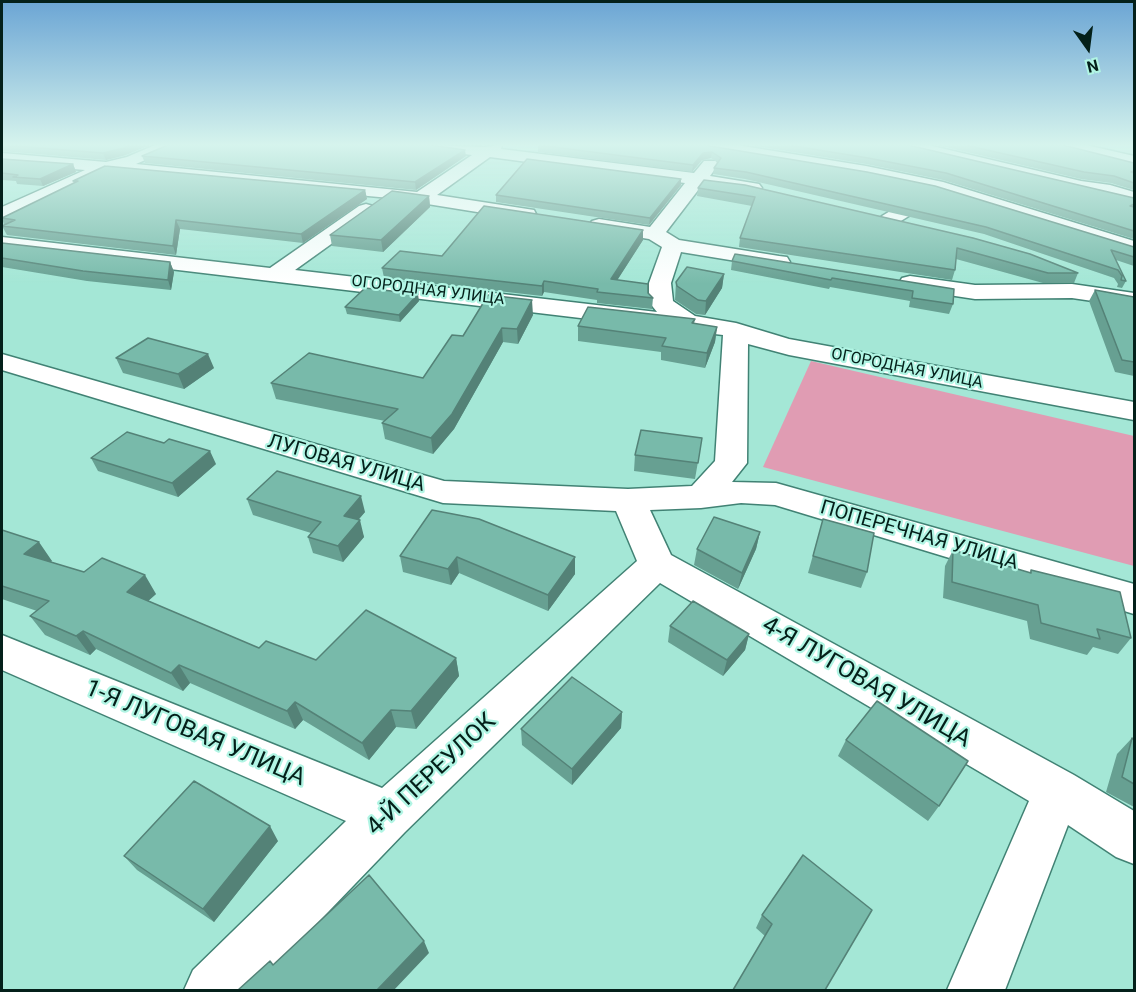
<!DOCTYPE html>
<html>
<head>
<meta charset="utf-8">
<style>
	body { margin:0 }
	#map { position:relative; width:1136px; height:992px; overflow:hidden; background:#a4e7d6; font-family:Roboto,sans-serif }
	canvas { display:block }
	.frame { position:absolute; inset:0; border:3px solid #04201a; pointer-events:none }
	.north { position:absolute; left:1058px; top:18px; width:60px; height:60px; -webkit-text-stroke:4px #b1f5e4; paint-order:stroke; rotate:166deg; font-size:16px; font-weight:700; line-height:24px; text-align:center; color:#04201a }
	.north::after { content:''; display:block; margin:auto; width:21px; height:27px; background:#04201a; clip-path:polygon(50% 0,100% 100%,50% 72%,0 100%) }
</style>
</head>
<body>
<div id="map">
<canvas width="1136" height="992"></canvas>
<div class="frame"></div>
<div class="north">N</div>
</div>
<script>
const context = document.querySelector('canvas').getContext('2d');
context.lineJoin = 'round';
function fillPath(path, color) { context.fillStyle = color; context.fill(path, 'evenodd'); }
const shape = rows => new Path2D(rows.map(r => 'M' + r).join(''));
function trace(path, color, width, dash) { context.strokeStyle = color; context.lineWidth = width; context.lineCap = dash ? 'butt' : 'round'; context.setLineDash(dash || []); context.stroke(path); }
function write(font, color, halo, rows, align = 'center') {
  context.font = font + ' Roboto,sans-serif'; context.lineWidth = 4.5; context.setLineDash([]); context.textBaseline = 'middle'; context.strokeStyle = halo; context.fillStyle = color; for (const [text, x, y, turn = 0] of rows) {
    context.save(); context.translate(x, y); context.rotate((+turn || 0) * Math.PI / 180); context.textAlign = isNaN(turn) ? turn : align; if (halo) context.strokeText(text, 0, 0); context.fillText(text, 0, 0); context.restore();
  }
}
const green = shape([
	[811,361,1134,436,1134,566,763,467]
]);
const street = shape([
	[155,145,176,145,173,148,136,164,417,192,472,155,433,150,425,145,484,147,502,145,501,149,694,173,704,161,716,161,718,165,710,176,753,183,759,184,762,188,759,192,753,193,702,185,666,232,679,240,779,256,787,257,790,262,787,267,779,268,681,252,671,283,673,301,695,316,736,323,789,339,1134,402,1134,420,789,355,748,344,747,463,732,482,776,483,1134,584,1134,614,775,505,741,503,701,508,650,510,671,555,1074,775,1134,811,1134,864,1116,857,1068,825,1005,990,947,990,1029,801,660,583,405,832,253,990,184,990,193,970,346,821,2,670,2,635,382,788,637,561,616,511,443,503,2,370,2,354,444,481,628,489,692,486,715,461,723,335,2,249,2,237,270,268,359,206,366,204,373,206,375,210,373,214,295,270,657,312,649,302,649,283,662,247,649,239,599,231,592,229,589,225,592,221,599,219,650,227,685,183,490,157,437,195,534,210,536,214,534,218,527,220,390,198,108,172,2,220,2,207,85,170,2,163,2,153,106,162,127,157,155,145],
	[702,145,737,145,866,166,943,182,1134,241,1134,253,944,194,896,224,882,224,879,220,882,216,927,189,866,176,710,150,702,145],
	[901,145,928,145,1081,181,1110,185,1134,192,1134,203,904,148,901,145],
	[1059,145,1086,145,1134,156,1134,166,1062,148,1059,145],
	[910,276,975,285,1072,284,1134,293,1134,307,1072,298,975,299,902,288,899,283,902,278,910,276]
]);
const wall = shape([
	[2,145,126,155,106,160,2,151],
	[538,145,710,146,1134,247,1134,266,1116,260,1126,281,1122,288,1117,287,1118,284,1114,278,984,234,745,179,713,174,714,168,718,163,711,158,702,160,692,172,538,152],
	[750,145,908,145,1134,198,1134,239,943,180,866,164],
	[937,145,1063,145,1134,163,1134,190,1111,183,1081,179],
	[142,156,466,156,416,190,145,163],
	[2,159,73,164,76,172,43,186,17,184,16,181,2,180],
	[681,179,681,185,649,225,496,202,496,195],
	[704,180,1078,273,1074,283,1043,283,956,259,955,270,952,280,739,247,740,238,752,206,697,196,698,188],
	[73,181,365,190,367,199,303,243,180,229,176,255,7,235,2,226,4,225,2,218,74,183],
	[429,196,430,207,383,252,332,246,330,235],
	[643,230,643,240,617,280,648,293,653,298,652,309,597,303,597,300,544,292,542,296,384,278,382,268,442,256],
	[2,243,170,262,174,272,171,290,87,281,2,267],
	[732,261,954,289,953,304,949,314,909,307,910,301,830,287,829,289,731,270],
	[724,274,722,288,705,315,696,314,675,300,676,282],
	[1095,290,1134,297,1134,376,1115,372,1089,301],
	[419,301,400,322,347,314,345,307],
	[533,315,518,344,503,342,454,429,433,454,385,439,382,423,385,421,276,399,271,383,423,378,463,336],
	[695,319,694,324,717,327,715,342,705,368,661,360,661,352,578,341,578,326],
	[116,358,214,368,184,389,123,373],
	[702,438,695,479,634,471,635,455],
	[91,458,216,464,178,497,98,471],
	[247,499,365,512,358,520,364,537,343,562,313,553,308,537,311,533,253,515],
	[432,510,575,574,548,611,459,573,451,585,403,572,400,556],
	[823,519,867,572,861,588,808,573],
	[2,530,52,561,50,562,156,594,148,601,259,648,316,660,456,658,459,676,416,729,396,727,369,760,303,720,295,729,190,683,183,691,96,649,90,655,45,635,30,616,37,611,2,599],
	[760,532,756,549,738,589,694,565,697,549],
	[953,550,1030,573,1031,570,1131,638,1118,654,1093,647,1087,655,1030,639,1027,621,943,598,945,566],
	[670,626,749,634,745,650,723,676,668,642],
	[622,712,621,728,572,785,522,745,521,729],
	[1132,738,1134,740,1134,807,1106,792,1117,754],
	[846,740,939,806,928,821,838,756],
	[278,841,214,922,137,870,124,856],
	[803,855,825,990,756,928,762,915]
]);
const shadedWall = shape([
	[131,145,150,145,126,155,106,160,103,153],
	[465,150,466,156,416,190,415,182],
	[712,152,711,158,702,160,692,172,693,165,703,153],
	[73,164,76,172,43,186,40,179],
	[681,179,681,185,649,225,650,218],
	[365,190,367,199,303,243,301,234],
	[429,196,430,207,383,252,381,240],
	[176,220,180,229,176,255,173,246],
	[643,230,643,240,611,290,611,279],
	[170,262,174,272,171,290,168,280],
	[724,274,722,288,705,315,706,301],
	[544,281,544,292,542,296,542,286],
	[418,294,419,301,400,322,399,315],
	[532,300,533,315,518,344,517,329],
	[717,327,715,342,705,368,707,353],
	[502,328,503,342,454,429,433,454,431,438],
	[208,354,214,368,184,389,178,374],
	[210,451,216,464,178,497,172,483],
	[361,496,365,512,348,532,344,516],
	[360,520,364,537,343,562,338,546],
	[760,532,756,549,738,589,742,573],
	[39,542,52,561,38,572,24,554],
	[457,557,459,573,451,585,448,569],
	[575,557,575,574,548,611,548,595],
	[145,575,156,594,138,610,127,592],
	[83,631,96,649,90,655,76,636],
	[749,634,745,650,723,676,727,660],
	[456,658,459,676,416,729,411,711],
	[179,665,190,683,183,691,171,673],
	[295,702,303,720,295,729,287,711],
	[391,710,396,727,369,760,362,743],
	[622,712,621,728,572,785,572,769],
	[270,826,278,841,214,922,203,909],
	[424,941,429,953,394,990,377,990]
]);
const building = shape([
	[2,145,131,145,124,148,103,153,2,145],
	[168,145,431,145,465,150,415,182,142,156,168,145],
	[538,145,708,145,710,146,867,172,935,186,1134,247,1134,257,1111,250,1126,281,1121,280,1122,276,1118,270,986,227,746,172,714,168,721,158,712,152,703,153,693,165,538,145],
	[788,145,908,145,1134,198,1134,204,1130,206,1134,207,1134,231,946,173,868,158,788,145],
	[965,145,1063,145,1134,163,1134,171,1131,172,1134,173,1134,183,1114,176,1084,172,965,145],
	[2,159,73,164,40,179,13,177,18,175,2,173,2,159],
	[527,159,681,179,650,218,496,195,527,159],
	[105,166,365,190,301,234,176,220,173,246,2,226,15,220,2,218,78,181,73,181,105,166],
	[704,180,745,185,973,238,1030,254,1078,273,1048,273,957,248,955,270,740,238,755,197,698,188,704,180],
	[392,191,429,196,381,240,330,235,392,191],
	[484,206,643,230,611,279,648,284,648,293,653,298,597,292,598,289,544,281,542,286,382,268,400,251,442,256,484,206],
	[2,243,170,262,168,280,83,271,2,258,2,243],
	[735,254,954,289,953,304,912,298,913,291,832,278,831,280,732,261,735,254],
	[687,267,724,274,706,301,698,300,677,286,676,282,687,267],
	[365,288,418,294,399,315,345,307,365,288],
	[1095,290,1134,297,1134,362,1122,360,1095,290],
	[488,295,532,300,517,329,502,328,452,414,431,438,382,423,398,409,271,383,309,353,423,378,452,335,463,336,488,295],
	[588,307,695,319,692,323,717,327,707,353,662,346,666,338,578,326,588,307],
	[148,338,208,354,178,374,116,358,148,338],
	[641,430,702,438,698,463,635,455,641,430],
	[127,432,164,443,169,439,210,451,172,483,91,458,127,432],
	[277,471,361,496,344,516,360,520,338,546,308,537,321,522,247,499,277,471],
	[432,510,479,519,575,557,548,595,457,557,448,569,400,556,432,510],
	[714,517,760,532,742,573,697,549,714,517],
	[823,519,874,533,867,572,813,556,823,519],
	[2,530,39,542,24,554,84,572,102,558,145,575,127,592,259,648,266,641,316,660,366,610,456,658,411,711,391,710,362,743,295,702,287,711,179,665,171,673,83,631,76,636,30,616,49,601,2,586,2,530],
	[953,550,1031,573,1031,570,1120,592,1131,638,1097,629,1100,639,1041,623,1038,605,952,582,953,550],
	[693,601,749,634,727,660,670,626,693,601],
	[572,677,622,712,572,769,521,729,572,677],
	[877,701,968,761,939,806,846,740,877,701],
	[1132,738,1134,740,1134,784,1122,777,1132,738],
	[194,781,270,826,203,909,124,856,194,781],
	[803,855,872,910,825,990,733,990,772,924,762,915,803,855],
	[369,875,424,941,377,990,238,990,270,961,273,965,369,875]
]);
const farStreetnames = [
	["ОГОРОДНАЯ УЛИЦА",428,291,7],
	["ОГОРОДНАЯ УЛИЦА",907,369,11]
];
const streetNames = [
	["ЛУГОВАЯ УЛИЦА",346,464,16],
	["ПОПЕРЕЧНАЯ УЛИЦА",919,536,16]
];
const nearStreetnames = [
	["4-Я ЛУГОВАЯ УЛИЦА",866,683,30],
	["1-Я ЛУГОВАЯ УЛИЦА",195,734,23],
	["4-Й ПЕРЕУЛОК",432,775,-43]
];
fillPath(green, '#e09cb3');
trace(street, '#418274', 3);
fillPath(street, '#fff');
fillPath(wall, '#67a092');
fillPath(shadedWall, '#548277');
fillPath(building, '#78baaa');
trace(building, '#548277', 1.5);
const sky = context.createLinearGradient(0, 0, 0, 284);
sky.addColorStop(0, '#6ba5d4');
sky.addColorStop(0.51, '#d6f4ed');
sky.addColorStop(1, '#d6f4ed00');
context.fillStyle = sky;
context.fillRect(0, 0, 1136, 284);
write('16px', '#04201a', '#b1f5e4', farStreetnames);
write('20px', '#04201a', '#b1f5e4', streetNames);
write('24px', '#04201a', '#b1f5e4', nearStreetnames);
</script>
</body>
</html>
